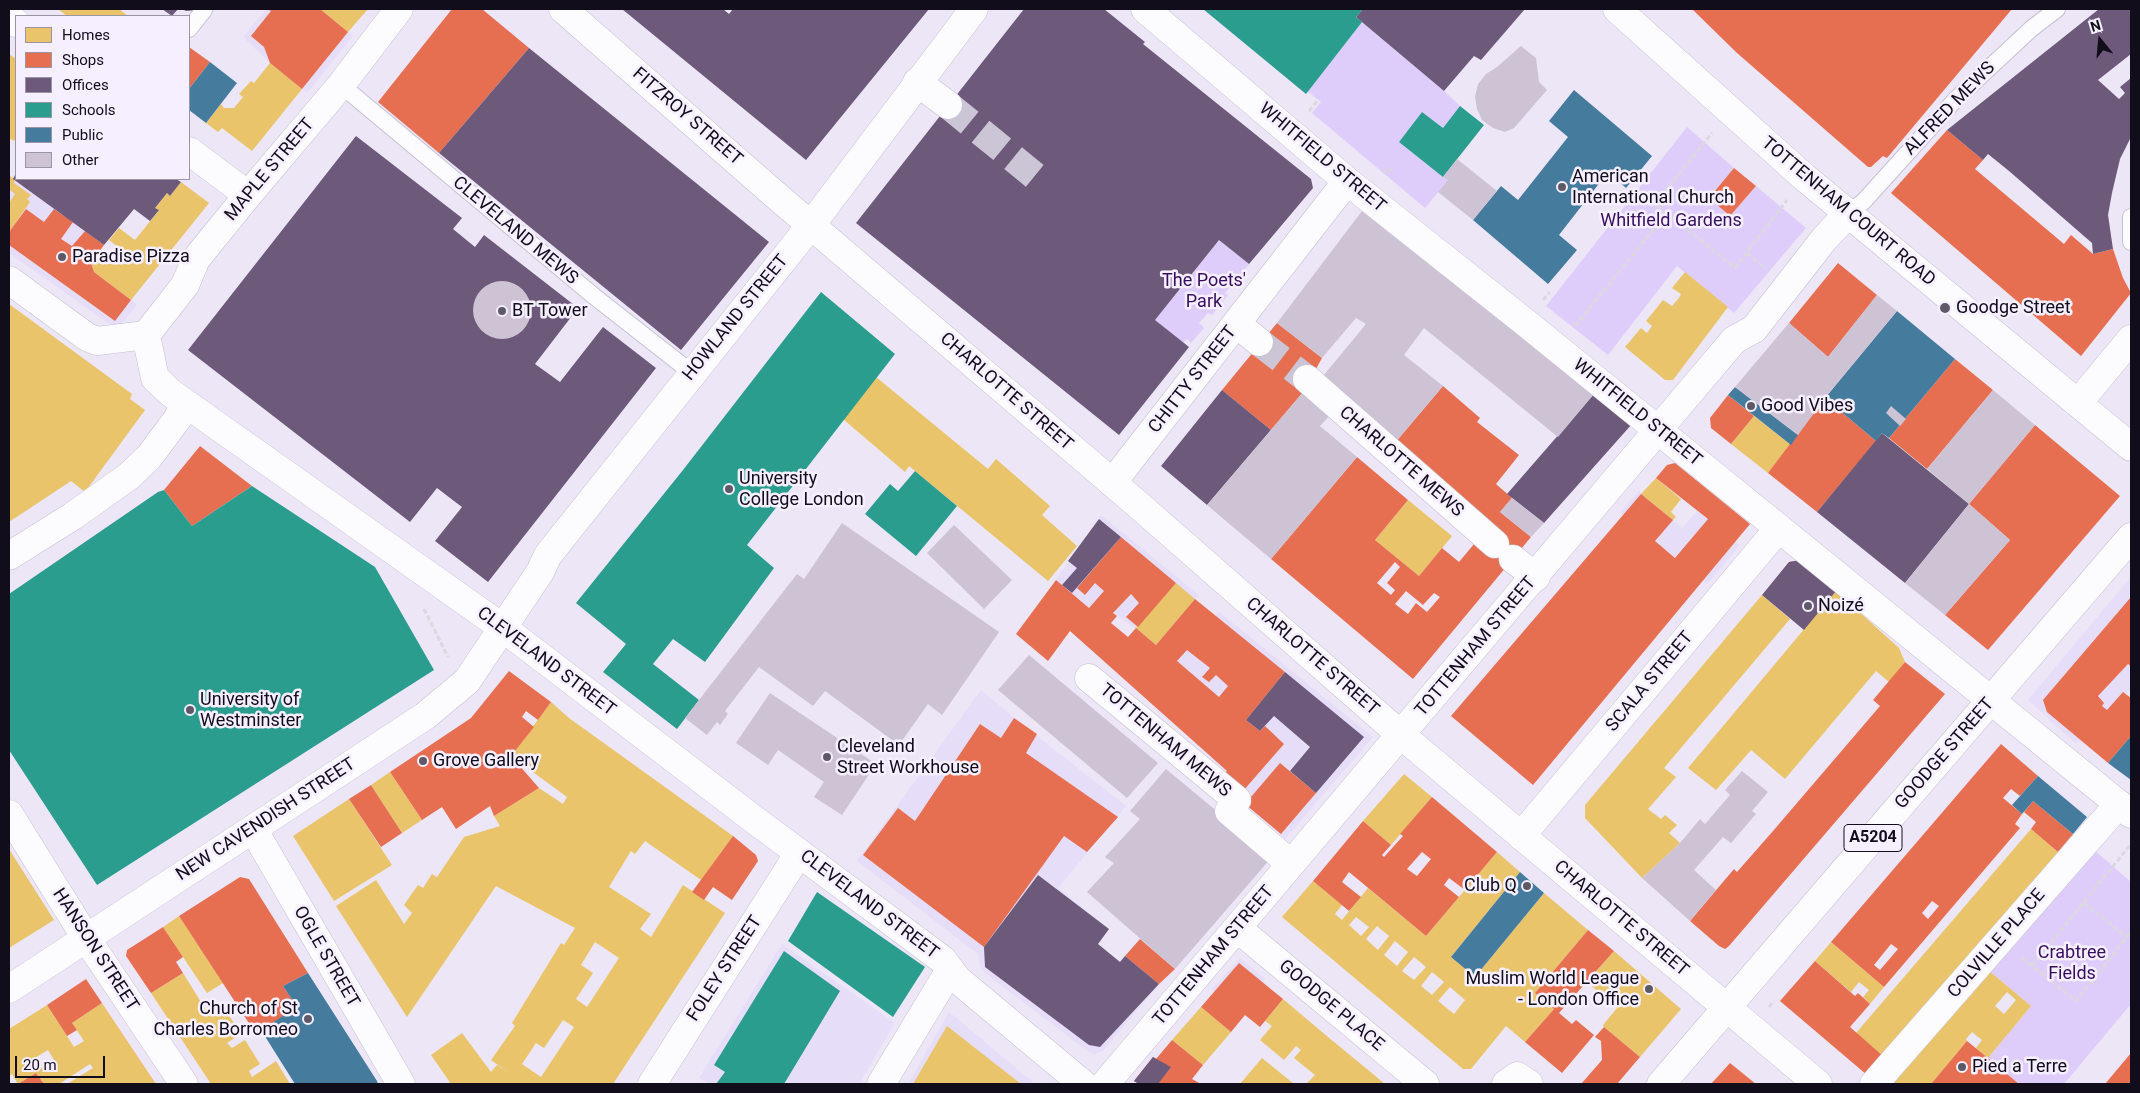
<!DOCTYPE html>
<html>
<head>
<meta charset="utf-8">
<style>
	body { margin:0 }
	#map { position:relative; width:2140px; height:1093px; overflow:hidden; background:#ece6f7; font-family:Roboto,sans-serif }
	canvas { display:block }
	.frame { position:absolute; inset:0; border:10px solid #120d1a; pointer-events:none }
	.legend { position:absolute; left:15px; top:15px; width:175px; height:165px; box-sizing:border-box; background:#f5efff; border:1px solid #9a95a3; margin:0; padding:6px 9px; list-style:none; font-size:15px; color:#120d1a }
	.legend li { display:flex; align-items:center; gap:10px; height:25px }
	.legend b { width:25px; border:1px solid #9a95a3 }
	.north { position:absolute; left:2075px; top:15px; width:50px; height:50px; -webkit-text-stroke:4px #f5efff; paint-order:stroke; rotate:343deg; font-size:14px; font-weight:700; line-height:20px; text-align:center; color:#120d1a }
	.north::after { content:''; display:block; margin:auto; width:18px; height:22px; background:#120d1a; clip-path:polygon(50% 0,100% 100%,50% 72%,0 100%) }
	.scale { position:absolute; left:15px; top:1056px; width:90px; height:22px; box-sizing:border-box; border:2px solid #120d1a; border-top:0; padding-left:6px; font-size:15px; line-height:18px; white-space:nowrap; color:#120d1a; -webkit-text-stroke:4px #f5efff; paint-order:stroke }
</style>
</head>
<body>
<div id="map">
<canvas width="2140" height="1093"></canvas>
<div class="frame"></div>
<ul class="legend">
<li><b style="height:14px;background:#e9c46a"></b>Homes</li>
<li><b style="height:14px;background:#e76f51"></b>Shops</li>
<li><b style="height:14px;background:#6d597a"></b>Offices</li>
<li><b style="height:14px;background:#2a9d8f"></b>Schools</li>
<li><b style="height:14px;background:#457b9d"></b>Public</li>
<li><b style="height:14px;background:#cec2d5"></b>Other</li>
</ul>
<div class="north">N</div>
<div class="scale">20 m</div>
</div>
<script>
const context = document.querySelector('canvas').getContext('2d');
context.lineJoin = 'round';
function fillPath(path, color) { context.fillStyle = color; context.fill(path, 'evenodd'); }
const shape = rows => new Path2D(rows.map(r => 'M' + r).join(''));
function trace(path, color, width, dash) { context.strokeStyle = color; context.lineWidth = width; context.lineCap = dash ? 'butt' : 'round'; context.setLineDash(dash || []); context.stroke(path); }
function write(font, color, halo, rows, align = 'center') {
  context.font = font + ' Roboto,sans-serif'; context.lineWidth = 5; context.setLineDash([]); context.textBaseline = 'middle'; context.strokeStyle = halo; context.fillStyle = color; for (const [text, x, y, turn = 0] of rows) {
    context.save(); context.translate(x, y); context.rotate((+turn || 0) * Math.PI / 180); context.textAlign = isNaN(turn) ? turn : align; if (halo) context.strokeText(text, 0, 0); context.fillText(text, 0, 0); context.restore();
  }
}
const built = shape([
	[266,9,320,9,353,36,307,93,270,63,243,37],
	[15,180,104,245,91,263,94,272,137,305,120,326,108,323,9,253,9,190],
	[1639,491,1682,528,1697,511,1740,545,1707,584,1620,512],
	[1101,515,1199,595,1156,645,1097,599,1089,608,1056,580],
	[2131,577,2131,689,2076,744,2028,700],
	[1219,612,1373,737,1285,839,1245,804,1227,771,1211,758,1245,720,1177,661],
	[981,690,1014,718,1126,806,1058,888,1109,929,1099,944,1119,962,1125,956,1159,984,1103,1051,1095,1054,1090,1053,981,970,978,954,857,861],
	[782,944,895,1023,859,1084,709,1084,699,1078],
	[1240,958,1265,979,1240,1011,1212,989],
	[949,1012,1035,1084,908,1084]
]);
const green = shape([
	[1362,22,1444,91,1460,106,1443,128,1422,112,1399,142,1448,180,1425,208,1312,113,1321,102,1307,91],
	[1687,127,1734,168,1709,198,1730,216,1756,186,1806,228,1734,313,1677,266,1608,355,1546,306],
	[1219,240,1249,264,1225,293,1228,295,1212,315,1208,313,1199,323,1204,328,1191,343,1187,339,1183,343,1155,320],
	[2093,849,2131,882,2131,1004,2064,1084,2019,1084,1988,1058,2031,1006,1988,970]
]);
const homes = shape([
	[58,9,119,9,128,16,67,16],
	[320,9,368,9,348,32],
	[9,54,16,59,16,137,14,141,9,138],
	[270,63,302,89,252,151,222,128,218,132,206,123,221,104,224,108,234,108,243,97,239,94,251,81,254,83],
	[9,175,15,180,14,183,31,195,27,199,30,202,9,232,9,203,15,194,9,189],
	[181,182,209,203,131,300,94,272,91,263,97,255,110,264,122,250,109,240,119,228,135,240,159,210,155,208,167,193,170,196],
	[1685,272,1728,307,1673,380,1665,380,1625,347,1641,328,1647,333,1652,326,1646,321,1663,300,1672,306,1679,298,1681,294,1672,288],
	[9,304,132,394,130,399,145,410,85,492,71,481,9,522],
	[876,377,988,469,996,459,1050,506,1042,515,1077,546,1048,581,909,466,905,472,843,419],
	[1754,416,1791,445,1768,473,1731,444],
	[1656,478,1681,499,1671,512,1676,517,1673,520,1641,494],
	[1408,500,1452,536,1419,576,1375,540],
	[1176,583,1195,599,1156,645,1136,628],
	[1836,591,1899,648,1905,662,1889,682,1876,671,1785,779,1751,750,1716,790,1688,768],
	[1762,595,1790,619,1664,768,1676,777,1648,809,1661,819,1665,815,1677,825,1669,833,1680,843,1642,878,1585,818,1585,805],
	[551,702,569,718,733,836,701,880,645,841,635,854,631,851,609,887,651,914,640,929,651,937,683,885,725,913,613,1084,451,1084,431,1055,462,1033,491,1072,497,1065,509,1073,491,1060,515,1026,512,1023,561,943,564,945,575,928,496,886,407,1017,336,906,376,880,404,924,412,913,404,905,418,885,423,888,432,874,437,877,464,837,500,826,494,816,539,788,563,804,567,797,511,756],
	[595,942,619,958,587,1007,576,999,593,973,581,965],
	[563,1020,574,1027,541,1077,522,1064,536,1043,544,1048],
	[390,772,422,820,402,833,371,785],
	[1404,774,1432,797,1391,845,1363,821],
	[349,799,392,865,334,901,293,836],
	[2031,829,2058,852,1883,1056,1856,1033],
	[9,849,54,920,9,948],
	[1497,852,1520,872,1451,957,1467,970,1475,977,1544,893,1588,930,1535,993,1554,1009,1525,1042,1506,1026,1471,1069,1463,1069,1282,917,1313,881,1342,905,1335,914,1342,920,1368,888,1426,936],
	[1356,917,1369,927,1361,936,1349,925],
	[1377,926,1389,936,1378,950,1366,939],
	[1395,941,1408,952,1397,966,1384,955],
	[1414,957,1426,967,1414,980,1402,971],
	[1432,972,1444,982,1432,995,1421,986],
	[1450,987,1465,1000,1454,1014,1438,1001],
	[179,916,223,983,207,993,163,927],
	[1831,942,1884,987,1870,1004,1863,997,1869,990,1859,982,1851,992,1815,961],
	[1614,951,1681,1009,1640,1057,1604,1027,1603,1025,1617,1008,1587,982],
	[1988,970,2031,1006,1988,1058,1976,1048,1982,1040,1972,1032,1966,1039,1967,1041,1931,1084,1891,1084],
	[2007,992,2016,1000,2004,1014,1995,1006],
	[183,973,209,1015,223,1006,241,1034,227,1043,232,1048,245,1040,260,1064,249,1071,252,1077,276,1061,290,1084,211,1084,151,993],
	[1283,999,1322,1032,1385,1084,1306,1084,1315,1075,1294,1058,1301,1050,1296,1046,1284,1060,1260,1040,1272,1026,1265,1021],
	[102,1003,156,1084,67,1084,93,1068,90,1064,59,1084,44,1084,36,1073,18,1084,12,1074,9,1076,9,1029,47,1005,74,1047,84,1041,72,1023],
	[48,1050,54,1060,40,1069,33,1059],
	[1201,1007,1231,1032,1203,1065,1172,1040],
	[947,1026,1021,1084,913,1084],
	[1262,1058,1294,1084,1240,1084]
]);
const shops = shape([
	[268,9,320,9,348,32,302,89,270,63,264,47,251,36,271,11],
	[452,9,482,9,529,48,439,153,378,102],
	[1692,9,2012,9,1887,158,1883,156,1871,167,1868,167,1737,53],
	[189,47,210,62,189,89],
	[1947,130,1983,160,1975,169,2064,244,2071,235,2093,254,2113,249,2123,278,2131,293,2081,356,1891,193],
	[1734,168,1756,186,1730,216,1709,198],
	[26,209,44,222,54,209,73,222,61,239,72,246,85,231,104,245,91,263,94,272,131,300,115,321,9,245,9,232],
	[1838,263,1877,295,1828,357,1789,323],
	[1277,323,1322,358,1304,391,1271,430,1222,390],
	[1955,359,1993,390,1927,469,1889,438],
	[1443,386,1480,418,1477,422,1519,455,1496,484,1512,498,1500,512,1531,537,1413,679,1271,559,1357,457,1408,500,1375,540,1419,576,1442,548,1459,562,1474,544,1394,444],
	[1395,562,1400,567,1387,583,1395,590,1391,595,1377,583],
	[1406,591,1423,605,1434,593,1440,597,1427,612,1416,603,1408,614,1395,604],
	[1728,395,1754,416,1731,444,1711,428,1710,418],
	[1825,398,1876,441,1817,512,1768,473],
	[2035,425,2120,496,1988,650,1945,615,2010,540,1969,504],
	[200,446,252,486,192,526,164,490],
	[1675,463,1750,524,1533,785,1451,716,1641,494,1673,520,1655,541,1675,558,1708,519,1656,478,1667,465],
	[1121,537,1176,583,1138,627,1126,617,1139,603,1131,594,1113,613,1117,616,1111,623,1128,637,1136,628,1156,645,1195,599,1285,672,1246,720,1260,731,1265,726,1284,744,1243,791,1224,774,1227,771,1070,631,1048,661,1016,634,1056,580,1089,608,1104,591,1095,583,1085,595,1077,588],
	[1187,650,1210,668,1202,677,1209,682,1216,675,1228,686,1219,697,1177,661],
	[1801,560,1836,591,1810,622,1769,587,1789,562],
	[2131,597,2131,666,2128,664,2098,696,2104,703,2102,706,2107,710,2123,692,2131,698,2131,736,2108,763,2047,712,2043,700],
	[1905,662,1945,694,1729,946,1725,949,1719,946,1690,921,1734,869,1737,872,1773,831,1880,706,1873,700],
	[509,671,551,702,538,720,526,711,522,717,534,727,511,756,539,788,494,816,490,806,456,829,442,807,422,820,390,772,471,718],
	[1014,718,1037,734,1026,753,1118,817,1087,852,1064,836,984,947,863,855,898,808,915,821,980,724,1001,738],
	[2001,744,2038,776,2020,796,2011,789,2003,798,2022,814,2015,824,2020,828,1884,987,1831,942],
	[1932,901,1939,906,1928,919,1922,913],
	[1891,944,1898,949,1880,970,1874,965],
	[1280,763,1316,793,1281,834,1245,804],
	[371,785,402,833,381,847,349,799],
	[1432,797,1497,852,1465,890,1449,878,1444,885,1459,897,1426,936,1349,872,1342,882,1361,897,1349,911,1313,881,1363,821,1391,845,1382,855,1384,857,1403,836,1400,834],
	[1422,852,1431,859,1417,876,1407,869],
	[2033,801,2073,834,2058,852,2031,829,2036,822,2024,812],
	[733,836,756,855,758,861,732,900,713,887,704,900,692,892],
	[240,877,249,879,308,973,283,986,297,1007,256,1034,179,916],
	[163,927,183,957,176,962,183,973,151,993,126,956,127,950],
	[1588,930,1614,951,1559,1013,1572,1024,1576,1020,1594,1035,1562,1073,1525,1042,1554,1009,1535,993],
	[1140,939,1175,969,1159,984,1125,956],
	[1815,961,1855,996,1858,993,1870,1004,1850,1027,1883,1056,1867,1075,1780,1001],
	[1239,963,1283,999,1260,1027,1245,1015,1231,1032,1201,1007],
	[86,979,102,1003,72,1023,77,1030,67,1036,47,1005],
	[1604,1027,1640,1057,1617,1084,1581,1084,1602,1060,1601,1041,1595,1037],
	[1172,1040,1203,1065,1192,1079,1201,1084,1139,1084,1134,1081,1153,1057,1156,1059],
	[1967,1041,1988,1058,2019,1084,1931,1084],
	[2131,1053,2131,1084,2105,1084],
	[1730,1063,1751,1080,1756,1084,1711,1084],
	[36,1073,44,1084,18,1084]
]);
const offices = shape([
	[162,9,178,9,172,16],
	[182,9,201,9,201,10,186,11],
	[622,9,723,9,729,14,733,9,929,9,806,160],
	[1024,9,1104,9,1145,42,1143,44,1311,179,1313,188,1249,264,1219,240,1155,320,1189,347,1119,435,856,223],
	[1363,9,1525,9,1481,60,1474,56,1444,91,1356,17],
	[2099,9,2131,9,2131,54,2098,80,2119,99,2125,93,2120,87,2131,78,2131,137,2120,159,2112,193,2108,215,2113,249,2093,254,2092,243,2009,171,1988,154,1983,160,1947,130],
	[529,48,769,242,681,350,439,153],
	[356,136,462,218,453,229,475,247,484,235,578,308,535,364,560,382,603,327,656,368,488,582,435,541,462,507,454,501,437,488,410,522,188,350],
	[16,173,16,179,176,179,181,182,170,196,167,193,155,208,159,210,150,221,134,209,104,245,13,179],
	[1222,390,1271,430,1207,505,1161,466],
	[1594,394,1632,424,1544,523,1507,494],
	[1882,433,1969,504,1905,583,1817,512],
	[1099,519,1121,537,1072,593,1062,585,1077,568,1068,561],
	[1801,560,1836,591,1804,630,1762,595,1789,562],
	[1285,672,1364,737,1316,793,1290,771,1310,747,1274,716,1260,731,1246,720],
	[1038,875,1109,929,1098,944,1120,962,1125,956,1159,984,1100,1047,1089,1045,985,967,984,947],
	[1153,1057,1171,1067,1158,1084,1139,1084,1134,1081]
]);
const schools = shape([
	[1203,9,1363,9,1356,17,1362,22,1306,94],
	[1460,106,1484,125,1443,177,1399,142,1422,112,1443,128],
	[821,292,895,354,747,545,774,568,705,662,673,639,653,664,699,700,677,729,603,672,626,644,576,603,683,470],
	[915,471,957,506,916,556,865,514,890,484,898,491],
	[252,486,375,567,434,670,97,885,9,750,9,594,158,492,164,490,192,526],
	[817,892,925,967,893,1017,788,941],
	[784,951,840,991,784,1084,716,1084,725,1072,714,1065]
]);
const public = shape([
	[210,62,237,83,206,123,189,110,189,89],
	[1574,90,1652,156,1626,188,1608,172,1559,235,1577,250,1548,284,1473,220,1501,186,1518,200,1568,137,1549,121],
	[1897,311,1955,359,1889,438,1882,433,1876,441,1825,398],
	[1735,387,1798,435,1791,445,1728,395],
	[2131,736,2131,780,2108,763],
	[2038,776,2087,817,2073,834,2033,801,2022,814,2012,805],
	[1520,872,1544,893,1475,977,1451,957],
	[308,973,377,1081,378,1084,295,1084,261,1030,297,1007,283,986]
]);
const building = shape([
	[1521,46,1536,58,1539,82,1547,90,1514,128,1505,132,1493,128,1482,120,1477,109,1475,97,1478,84,1486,74,1497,67],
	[1457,159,1497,191,1473,220,1438,192,1448,180,1443,177],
	[1362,211,1594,394,1558,437,1424,328,1404,355,1443,386,1394,444,1319,381,1366,324,1356,318,1322,358,1277,323],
	'473 310a29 29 0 1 1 58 0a29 29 0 1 1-58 0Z',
	[1877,295,1897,311,1825,398,1798,435,1735,387,1789,323,1828,357],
	[1993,390,2035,425,1969,504,1927,469],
	[1304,391,1331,414,1320,426,1357,457,1271,559,1207,505],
	[1891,406,1906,419,1900,426,1886,413],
	[1512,498,1544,523,1531,537,1500,512],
	[1969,504,2010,540,1945,615,1905,583],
	[842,523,999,632,942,715,928,704,899,745,825,691,813,706,759,667,725,711,728,714,720,725,717,722,707,735,685,718,797,574,804,579],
	[954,525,1012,580,984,609,927,553],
	[1029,655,1158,763,1127,798,998,690],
	[770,693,876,764,842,815,814,797,824,782,778,750,768,765,736,743],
	[1166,769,1272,857,1175,969,1087,892,1114,863,1105,857,1140,819,1130,811],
	[1742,771,1768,792,1752,811,1756,814,1731,843,1723,837,1694,870,1716,890,1690,921,1642,878,1680,843,1700,819,1705,824,1730,795,1725,790]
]);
const streetTunnel = shape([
	[948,105,1035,176],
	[1259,342,1307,379]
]);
const path = shape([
	[1309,111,1318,100],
	[1383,173,1386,170,1393,170],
	[1667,213,1655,204,1712,133],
	[1747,253,1766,269],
	[1543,300,1550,292],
	[1575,326,1667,213,1735,268,1787,200],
	[424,609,448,657],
	[2084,903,2127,937],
	[2022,958,2076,1001,2131,932],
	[2032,966,2131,844],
	[1769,1007,1774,1001]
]);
const lane = shape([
	[189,29,204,10],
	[341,85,595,297,692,373],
	[1848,214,1864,201,1956,99,2031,29,2057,9],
	[2131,217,2131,242]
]);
const street = shape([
	[563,9,772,192,1135,502,1401,735,1818,1084],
	[1145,9,1347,181,1526,323,2131,814],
	[9,18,16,23],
	[917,82,948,105],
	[189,151,248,195],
	[9,280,87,337,97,341,146,335],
	[1237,324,1259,342],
	[146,335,155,378,171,393,503,628],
	[146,335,185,285,196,259,248,195,341,85,399,9],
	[1307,379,1495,544],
	[1112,483,1347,181],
	[9,556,73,516,129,476,149,457,178,418,185,404],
	[1513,559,1536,577],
	[1089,678,1237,800,1229,811,1291,864],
	[9,814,86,938,184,1084],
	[253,829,401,1084],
	[1521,836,1779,528],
	[1237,928,1425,1084],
	[652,1084,799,853],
	[881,1084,950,970],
	[1105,1084,1734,340,1754,329,1825,238,1848,214],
	[1506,1084,1517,1076,1529,1084],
	[1874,1084,2119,804]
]);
const secondary = shape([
	[503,628,752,818,943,960,957,979,1083,1084],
	[9,989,425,716,467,681,540,572,548,555,811,225,974,9]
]);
const primary = shape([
	[1617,9,1804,177,2131,447],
	[2078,403,2131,339],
	[1661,1084,2131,537]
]);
const markers = [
	[1562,187,5,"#5e5967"],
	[62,257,5,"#5e5967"],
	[1945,308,6,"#5e5967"],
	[502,311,5,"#5e5967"],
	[1751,406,5,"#5e5967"],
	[729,489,5,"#5e5967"],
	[1808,606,5,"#5e5967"],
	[190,710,5,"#5e5967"],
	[827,757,5,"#5e5967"],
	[423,761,5,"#5e5967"],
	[1527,886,5,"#5e5967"],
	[1649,989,5,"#5e5967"],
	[308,1019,5,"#5e5967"],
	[1962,1067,5,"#5e5967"]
];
const shields = [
	[1873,838,58]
];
const shieldNames = [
	["A5204",1873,838]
];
const streetNames = [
	["ALFRED MEWS",1950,109,-46],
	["FITZROY STREET",687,117,41],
	["WHITFIELD STREET",1322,158,40],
	["MAPLE STREET",270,170,-50],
	["TOTTENHAM COURT ROAD",1848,212,40],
	["CLEVELAND MEWS",515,231,40],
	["HOWLAND STREET",736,318,-51],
	["CHITTY STREET",1193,380,-52],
	["CHARLOTTE STREET",1006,392,41],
	["WHITFIELD STREET",1637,413,39],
	["CHARLOTTE MEWS",1401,462,41],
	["TOTTENHAM STREET",1476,647,-50],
	["CHARLOTTE STREET",1312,657,41],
	["CLEVELAND STREET",546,662,37],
	["SCALA STREET",1650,682,-50],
	["TOTTENHAM MEWS",1165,741,40],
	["GOODGE STREET",1945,754,-49],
	["NEW CAVENDISH STREET",266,820,-33],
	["CLEVELAND STREET",869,905,37],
	["CHARLOTTE STREET",1621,919,40],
	["COLVILLE PLACE",1997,944,-49],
	["HANSON STREET",95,950,57],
	["TOTTENHAM STREET",1214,956,-50],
	["OGLE STREET",326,957,60],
	["FOLEY STREET",725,969,-57],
	["GOODGE PLACE",1331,1006,40]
];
const poiNames = [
	["American",1572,177],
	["International Church",1572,198],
	["Paradise Pizza",72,257],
	["Goodge Street",1956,308],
	["BT Tower",512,311],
	["Good Vibes",1761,406],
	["University",739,479],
	["College London",739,500],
	["Noizé",1818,606],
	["University of",200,700],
	["Westminster",200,721],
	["Cleveland",837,747],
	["Street Workhouse",837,768],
	["Grove Gallery",433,761],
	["Club Q",1517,886,"right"],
	["Muslim World League",1639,979,"right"],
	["- London Office",1639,1000,"right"],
	["Church of St",298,1009,"right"],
	["Charles Borromeo",298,1030,"right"],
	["Pied a Terre",1972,1067]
];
const parkNames = [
	["Whitfield Gardens",1671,221],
	["The Poets'",1204,281],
	["Park",1204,302],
	["Crabtree",2072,953],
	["Fields",2072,974]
];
fillPath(built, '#e6ddf9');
fillPath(green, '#decdfa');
fillPath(homes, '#e9c46a');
fillPath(shops, '#e76f51');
fillPath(offices, '#6d597a');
fillPath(schools, '#2a9d8f');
fillPath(public, '#457b9d');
fillPath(building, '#cec2d5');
trace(streetTunnel, '#cbc5d6', 28, [28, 14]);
trace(lane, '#c6c1cf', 18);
trace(street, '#c6c1cf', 29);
trace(secondary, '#c6c1cf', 29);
trace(primary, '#c6c1cf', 29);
trace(path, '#dbd8de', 3, [5, 2.5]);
trace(lane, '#fcfbfe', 16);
trace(street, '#fcfbfe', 28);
trace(secondary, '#fcfbfe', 28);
trace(primary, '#fcfbfe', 28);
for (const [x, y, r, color] of markers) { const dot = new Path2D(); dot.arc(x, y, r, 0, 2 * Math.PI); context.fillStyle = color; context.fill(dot); trace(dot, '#f5efff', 2); }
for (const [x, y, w] of shields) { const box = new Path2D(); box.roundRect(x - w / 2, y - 13.5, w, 27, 4); context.fillStyle = '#f5efff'; context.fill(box); trace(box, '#120d1a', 1); }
write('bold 16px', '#120d1a', null, shieldNames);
write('18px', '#120d1a', '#f5efff', streetNames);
write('18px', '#120d1a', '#f5efff', poiNames, 'left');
write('18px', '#380f5e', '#f5efff', parkNames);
</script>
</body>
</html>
